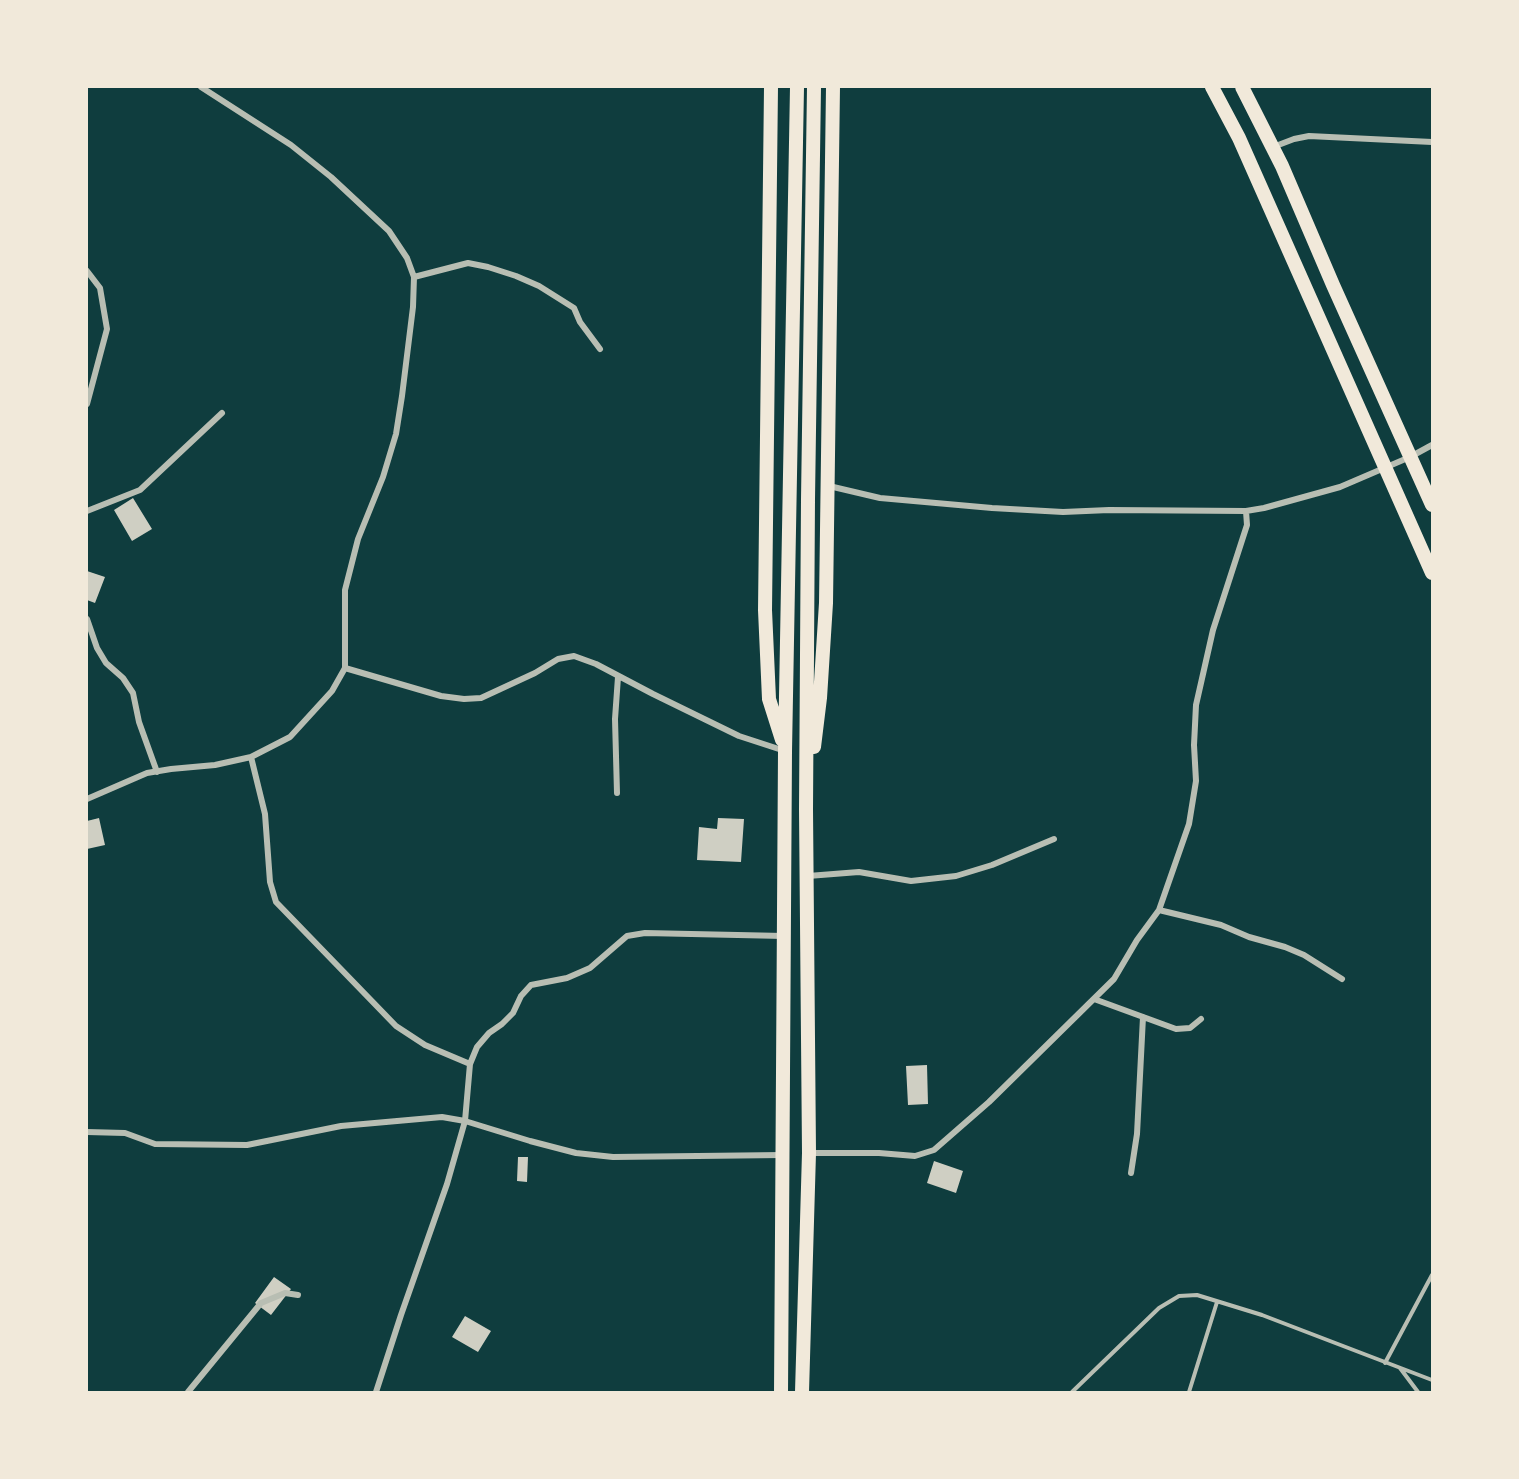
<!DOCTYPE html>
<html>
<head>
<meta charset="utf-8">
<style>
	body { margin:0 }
	#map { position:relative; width:1519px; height:1479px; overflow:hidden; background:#0f3d3e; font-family:"Public Sans",sans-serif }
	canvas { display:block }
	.frame { position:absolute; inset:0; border:88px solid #f1e9da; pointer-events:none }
</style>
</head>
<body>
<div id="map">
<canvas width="1519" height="1479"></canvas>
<div class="frame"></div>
</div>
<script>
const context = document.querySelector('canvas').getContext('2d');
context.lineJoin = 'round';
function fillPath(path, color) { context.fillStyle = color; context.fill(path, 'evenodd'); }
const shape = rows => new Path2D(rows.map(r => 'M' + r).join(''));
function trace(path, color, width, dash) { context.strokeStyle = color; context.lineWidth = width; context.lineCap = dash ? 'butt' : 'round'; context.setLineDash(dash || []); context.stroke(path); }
const building = shape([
	[133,498,152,529,132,541,114,510],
	[87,571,105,577,95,603,87,600],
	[99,818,105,845,87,849,87,821],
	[718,818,744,819,741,862,697,860,699,827,717,829],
	[927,1065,928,1104,908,1105,906,1066],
	[518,1157,528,1157,527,1182,517,1181],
	[934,1161,963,1171,956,1193,927,1183],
	[274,1277,291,1289,271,1315,255,1303],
	[465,1316,491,1331,478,1352,452,1337]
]);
const service = shape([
	[1385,1363,1432,1275],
	[1400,1368,1418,1392],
	[1072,1392,1159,1308,1179,1296,1197,1295,1262,1315,1432,1380],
	[1189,1392,1217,1302]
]);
const minor = shape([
	[1273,147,1294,139,1309,136,1432,142],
	[87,271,100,288,107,329,87,404],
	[414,277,468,263,488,267,516,276,539,286,574,308,580,322,600,349],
	[829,486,880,498,992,508,1063,512,1109,510,1246,511,1264,508,1340,487,1410,457,1432,445],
	[87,511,140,490,222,413],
	[87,619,97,648,106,663,123,678,133,693,139,722,157,772],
	[345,668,441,696,464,699,481,698,535,673,558,659,574,656,596,664,653,694,739,736,785,751],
	[251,757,265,814,270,882,276,902,396,1026,425,1045,470,1064],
	[617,793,615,719,618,677],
	[87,799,147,773,171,769,215,765,251,757,290,737,332,691,345,668,345,590,358,539,383,477,396,434,402,396,413,307,414,277,407,258,389,231,331,177,291,145,201,87],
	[808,876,859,872,911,881,956,876,992,865,1054,839],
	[1159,910,1221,925,1249,937,1285,947,1304,955,1342,979],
	[1094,999,1176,1029,1190,1028,1201,1019],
	[87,1132,125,1133,155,1144,247,1145,341,1126,442,1117,465,1121,530,1141,576,1153,613,1157,782,1155],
	[809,1153,879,1153,915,1156,934,1150,989,1102,1114,979,1137,940,1159,910,1189,824,1196,781,1194,745,1196,705,1213,630,1247,525,1246,511],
	[1131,1173,1137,1134,1143,1017],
	[188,1392,261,1303,285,1293,298,1295],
	[376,1392,401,1315,447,1184,465,1121,470,1064,477,1047,489,1033,502,1024,513,1013,521,996,531,985,567,978,590,968,627,936,645,933,784,936]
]);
const trunk = shape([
	[771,87,765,610,769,699,782,740],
	[1212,87,1239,138,1432,573],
	[1242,87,1282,166,1333,285,1432,505],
	[814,747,820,698,826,603,833,87],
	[781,1392,785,751,797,87],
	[802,1392,809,1153,806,809,808,499,814,87]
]);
fillPath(building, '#cfcfc3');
trace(service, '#b8beb3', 4);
trace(minor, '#b8beb3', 6);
trace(trunk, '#f1e9da', 14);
</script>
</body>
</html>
